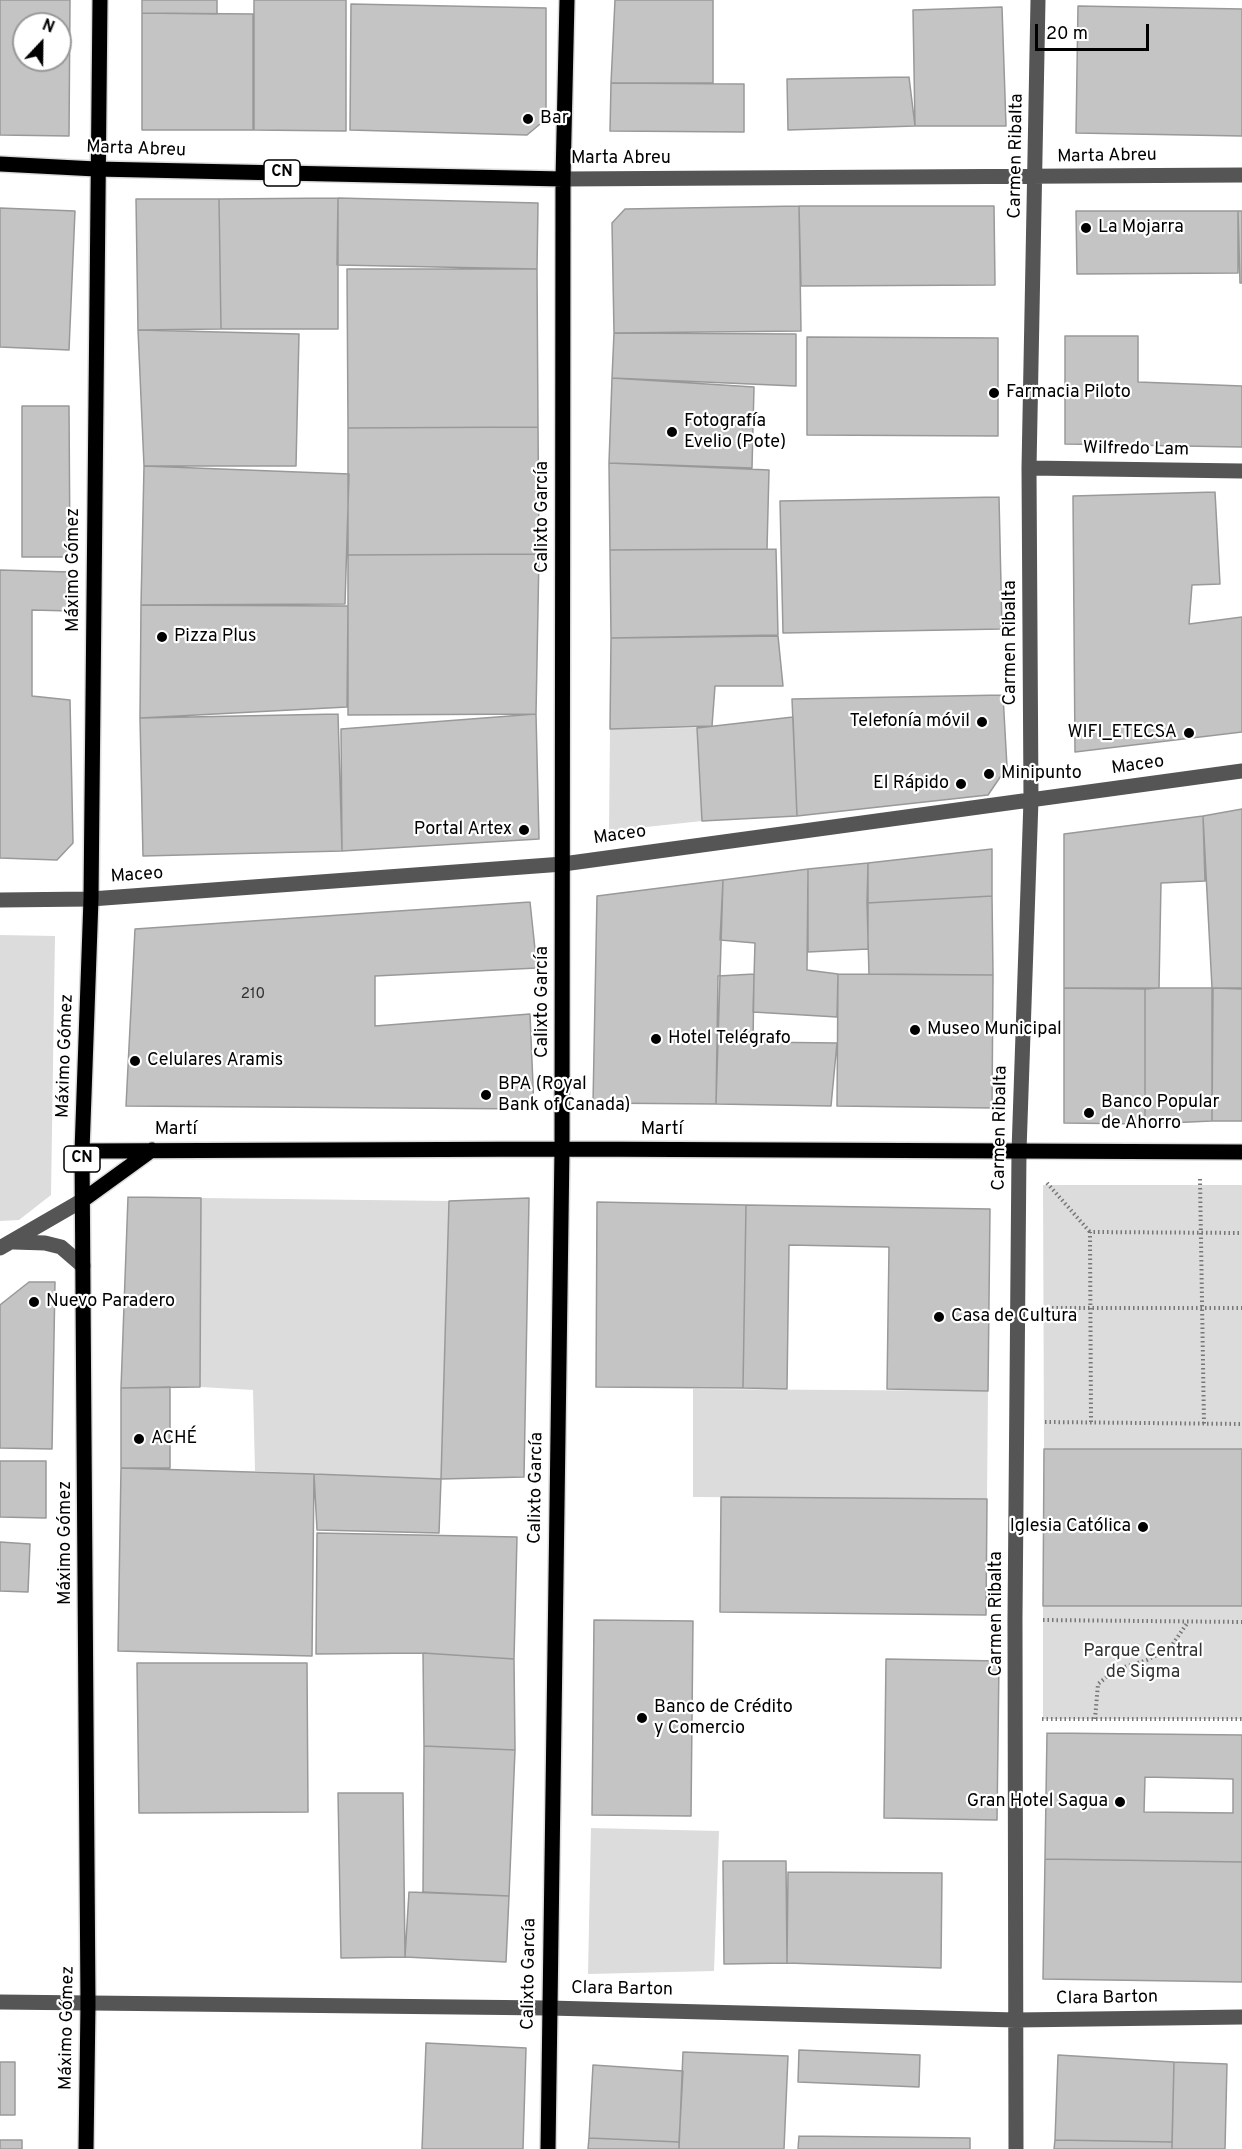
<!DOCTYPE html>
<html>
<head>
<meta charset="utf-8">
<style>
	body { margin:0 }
	#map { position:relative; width:1242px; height:2149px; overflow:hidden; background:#fff; font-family:Overpass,sans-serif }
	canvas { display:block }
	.north { position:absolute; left:12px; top:12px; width:60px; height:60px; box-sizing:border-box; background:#fff; border:2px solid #999; border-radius:50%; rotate:22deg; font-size:16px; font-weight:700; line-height:24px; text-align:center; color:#000 }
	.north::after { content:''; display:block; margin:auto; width:21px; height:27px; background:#000; clip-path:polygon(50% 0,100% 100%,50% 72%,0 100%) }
	.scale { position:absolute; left:1035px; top:24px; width:114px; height:27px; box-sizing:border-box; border:3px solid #000; border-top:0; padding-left:8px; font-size:18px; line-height:21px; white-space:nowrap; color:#000; -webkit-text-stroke:4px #fff; paint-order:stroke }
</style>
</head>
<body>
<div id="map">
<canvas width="1242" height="2149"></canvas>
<div class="north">N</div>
<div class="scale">20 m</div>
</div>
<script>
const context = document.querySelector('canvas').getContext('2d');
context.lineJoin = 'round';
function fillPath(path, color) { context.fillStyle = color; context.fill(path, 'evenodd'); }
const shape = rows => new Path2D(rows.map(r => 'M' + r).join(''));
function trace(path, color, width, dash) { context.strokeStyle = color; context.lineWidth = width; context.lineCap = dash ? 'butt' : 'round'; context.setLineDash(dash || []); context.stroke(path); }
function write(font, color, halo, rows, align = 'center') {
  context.font = font + ' Overpass,sans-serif'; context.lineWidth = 4.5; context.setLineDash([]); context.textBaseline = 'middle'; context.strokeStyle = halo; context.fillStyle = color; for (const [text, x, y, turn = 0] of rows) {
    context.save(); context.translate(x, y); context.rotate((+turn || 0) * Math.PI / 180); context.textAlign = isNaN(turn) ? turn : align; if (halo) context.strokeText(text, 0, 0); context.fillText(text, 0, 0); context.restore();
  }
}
const green = shape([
	[697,728,702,821,609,831,610,729],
	[0,935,55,936,51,1195,19,1220,0,1221],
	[1043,1185,1242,1185,1242,1449,1044,1449],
	[201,1198,449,1201,441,1479,255,1471,253,1390,200,1387],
	[693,1389,988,1391,987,1499,693,1497],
	[1043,1606,1242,1606,1242,1719,1043,1719],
	[591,1828,719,1831,714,1971,588,1974]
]);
const building = shape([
	[0,0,70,0,69,136,0,135,0,0],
	[24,24,60,24,60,60,24,60,24,24],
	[142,0,217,0,217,14,142,13,142,0],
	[254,0,346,0,346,131,254,130,254,0],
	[615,0,713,0,713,83,611,83,615,0],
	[351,4,546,8,546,119,527,135,350,130,351,4],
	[1078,6,1242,9,1242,136,1076,133,1078,6],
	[1002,7,1006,126,915,126,913,10,1002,7],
	[142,13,253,14,253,130,142,130,142,13],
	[909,77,915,126,788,130,787,79,909,77],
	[611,83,744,84,744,132,610,131,611,83],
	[338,198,538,203,537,269,337,265,338,198],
	[338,198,338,329,221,329,219,199,338,198],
	[136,199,219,199,221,329,138,330,136,199],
	[799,206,801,331,614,333,612,223,625,209,799,206],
	[799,206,994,206,995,285,801,286,799,206],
	[0,208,75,211,69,350,0,347,0,208],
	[1076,211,1238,211,1238,273,1077,274,1076,211],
	[1238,211,1242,211,1242,283,1240,283,1238,211],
	[347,269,537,269,538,427,348,428,347,269],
	[138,330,299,334,296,466,144,466,138,330],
	[614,333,796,334,796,386,612,378,614,333],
	[1065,336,1138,336,1138,382,1242,386,1242,447,1065,444,1065,336],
	[807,337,998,338,998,436,807,435,807,337],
	[612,378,754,387,752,468,609,463,612,378],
	[22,406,69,406,70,557,22,557,22,406],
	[538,427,539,554,348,555,348,428,538,427],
	[609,463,769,470,767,549,610,550,609,463],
	[144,466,349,474,345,604,141,605,144,466],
	[1215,492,1220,584,1192,585,1189,624,1242,617,1242,732,1075,752,1073,496,1215,492],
	[999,497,1002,629,783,633,780,501,999,497],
	[776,549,778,635,611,638,610,550,776,549],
	[539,554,536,714,348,715,348,555,539,554],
	[0,570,70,572,71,611,32,610,32,696,70,700,73,843,57,860,0,858,0,570],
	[141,605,348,606,347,707,140,718,141,605],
	[778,636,783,686,715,686,712,726,610,729,611,638,778,636],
	[1003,695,1007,767,988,795,797,816,792,699,1003,695],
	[338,714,342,851,143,856,140,718,338,714],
	[536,714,539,839,342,851,341,729,536,714],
	[793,717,797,816,702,821,697,728,793,717],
	[1242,809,1242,988,1212,988,1203,816,1242,809],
	[1203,816,1205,881,1161,883,1159,988,1064,988,1064,834,1203,816],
	[992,849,992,896,867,903,868,863,992,849],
	[868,863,868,949,808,952,808,869,868,863],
	[808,869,807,970,838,974,837,1017,753,1012,755,943,720,940,723,880,808,869],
	[723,880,716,1104,593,1103,597,896,723,880],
	[992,896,993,975,869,974,867,903,992,896],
	[530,902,537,968,375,976,375,1026,530,1014,534,1109,126,1106,135,929,530,902],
	[754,974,753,1042,837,1043,831,1106,716,1104,718,976,754,974],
	[838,974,993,975,992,1108,837,1106,838,974],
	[1064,988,1145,989,1145,1124,1064,1123,1064,988],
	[1159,988,1212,988,1212,1121,1145,1124,1145,989,1159,988],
	[1213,988,1242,989,1242,1121,1212,1121,1213,988],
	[128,1197,201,1198,200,1387,121,1388,128,1197],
	[529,1198,524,1477,441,1479,449,1201,529,1198],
	[597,1202,746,1205,743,1388,596,1387,597,1202],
	[746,1205,990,1209,988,1391,887,1389,889,1247,789,1245,787,1389,743,1388,746,1205],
	[29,1282,55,1282,52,1449,0,1448,0,1305,29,1282],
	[170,1387,170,1468,121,1468,121,1388,170,1387],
	[1044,1449,1242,1449,1242,1606,1043,1606,1044,1449],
	[0,1461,46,1461,46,1518,0,1517,0,1461],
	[121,1468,314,1474,312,1656,118,1651,121,1468],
	[314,1474,441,1479,439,1533,317,1530,314,1474],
	[721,1497,987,1499,986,1615,720,1612,721,1497],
	[317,1533,517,1537,514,1659,423,1653,316,1654,317,1533],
	[0,1542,30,1544,28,1592,0,1591,0,1542],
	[594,1620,693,1621,691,1816,592,1815,594,1620],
	[423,1653,514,1659,515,1750,424,1746,423,1653],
	[886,1659,999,1661,997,1820,884,1818,886,1659],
	[137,1663,307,1663,308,1812,139,1813,137,1663],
	[1047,1733,1242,1735,1242,1862,1045,1859,1047,1733],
	[1145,1777,1233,1779,1233,1813,1144,1812,1145,1777],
	[424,1746,515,1750,509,1896,423,1892,424,1746],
	[338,1793,403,1793,405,1957,341,1958,338,1793],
	[1045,1859,1242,1862,1242,1982,1043,1979,1045,1859],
	[723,1861,786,1861,787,1963,724,1964,723,1861],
	[788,1872,942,1873,941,1968,787,1963,788,1872],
	[409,1892,509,1896,506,1962,405,1957,409,1892],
	[426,2043,526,2048,523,2149,422,2149,426,2043],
	[799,2050,920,2055,919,2087,798,2082,799,2050],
	[683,2052,788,2056,784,2149,679,2149,683,2052],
	[1058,2055,1174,2062,1172,2142,1055,2140,1058,2055],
	[0,2062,15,2062,15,2115,0,2115,0,2062],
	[1174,2062,1227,2064,1225,2149,1172,2149,1174,2062],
	[593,2065,683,2071,679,2142,589,2138,593,2065],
	[799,2136,970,2138,970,2149,798,2149,799,2136],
	[589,2138,679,2142,679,2149,588,2149,589,2138],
	[0,2140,22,2140,22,2149,0,2149,0,2140],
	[1055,2140,1172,2142,1172,2149,1054,2149,1055,2140]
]);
const path = shape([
	[1200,1179,1204,1424],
	[1047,1183,1090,1232],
	[1043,1308,1242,1308],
	[1045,1422,1242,1424],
	[1091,1422,1090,1232,1242,1233],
	[1043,1620,1242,1622],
	[1042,1719,1242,1719],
	[1095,1719,1098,1684,1115,1670,1147,1660,1170,1648,1188,1622]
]);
const minor = shape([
	[563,179,1242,175],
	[1029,468,1242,471],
	[0,900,91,899,563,864,1242,771],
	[14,1242,45,1243,61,1247,83,1266],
	[0,1248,83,1200],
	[0,2002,549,2008,1016,2020,1242,2017],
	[1016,2149,1015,1619,1019,1151,1031,800,1029,468,1038,0]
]);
const major = shape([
	[0,164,96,169,563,179],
	[82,1151,562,1149,1242,1152],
	[83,1200,152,1150],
	[86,2149,88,2005,82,1151,91,899,100,0],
	[548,2149,562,1149,563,179,567,0]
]);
const markers = [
	[528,119,6,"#000"],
	[1086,228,6,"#000"],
	[994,393,6,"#000"],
	[672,432,6,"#000"],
	[162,637,6,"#000"],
	[982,722,6,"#000"],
	[1189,733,6,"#000"],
	[989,774,6,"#000"],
	[961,784,6,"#000"],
	[524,830,6,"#000"],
	[915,1030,6,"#000"],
	[656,1039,6,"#000"],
	[135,1061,6,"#000"],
	[486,1095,6,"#000"],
	[1089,1113,6,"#000"],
	[34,1302,6,"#000"],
	[939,1317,6,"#000"],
	[139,1439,6,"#000"],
	[1143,1527,6,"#000"],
	[642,1718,6,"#000"],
	[1120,1802,6,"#000"]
];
const numberNames = [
	["210",253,995]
];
const shields = [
	[282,173,36],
	[82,1159,36]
];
const shieldNames = [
	["CN",282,173],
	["CN",82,1159]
];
const poiNames = [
	["Bar",540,119],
	["La Mojarra",1098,228],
	["Farmacia Piloto",1006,393],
	["Fotografía",684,422],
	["Evelio (Pote)",684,443],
	["Pizza Plus",174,637],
	["Telefonía móvil",970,722,"right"],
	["WIFI_ETECSA",1177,733,"right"],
	["Minipunto",1001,774],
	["El Rápido",949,784,"right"],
	["Portal Artex",512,830,"right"],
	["Museo Municipal",927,1030],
	["Hotel Telégrafo",668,1039],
	["Celulares Aramis",147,1061],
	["BPA (Royal",498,1085],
	["Bank of Canada)",498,1106],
	["Banco Popular",1101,1103],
	["de Ahorro",1101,1124],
	["Nuevo Paradero",46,1302],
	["Casa de Cultura",951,1317],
	["ACHÉ",151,1439],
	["Iglesia Católica",1131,1527,"right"],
	["Banco de Crédito",654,1708],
	["y Comercio",654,1729],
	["Gran Hotel Sagua",1108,1802,"right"]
];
const streetNames = [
	["Marta Abreu",136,150,2],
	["Carmen Ribalta",1017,156,-89],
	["Marta Abreu",1107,157,-1],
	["Marta Abreu",621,159],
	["Wilfredo Lam",1136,450,1],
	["Calixto García",543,517,-90],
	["Máximo Gómez",74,570,-90],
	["Carmen Ribalta",1011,643,-90],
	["Maceo",1138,766,-8],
	["Maceo",620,836,-8],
	["Maceo",137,876,-4],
	["Calixto García",543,1002,-90],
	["Máximo Gómez",66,1056,-88],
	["Carmen Ribalta",1001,1128,-89],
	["Martí",176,1130],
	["Martí",662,1130],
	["Calixto García",537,1488,-89],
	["Máximo Gómez",66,1543,-90],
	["Carmen Ribalta",997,1614,-90],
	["Calixto García",530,1974,-89],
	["Clara Barton",622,1990,1],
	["Clara Barton",1107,1999,-1],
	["Máximo Gómez",68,2028,-89]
];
const parkNames = [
	["Parque Central",1143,1652],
	["de Sigma",1143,1673]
];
fillPath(green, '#dcdcdc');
fillPath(building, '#c4c4c4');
trace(building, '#999', 1.5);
trace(major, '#dbdbdb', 18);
trace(path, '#777', 4, [1.5, 3]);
trace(minor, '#555', 15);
trace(major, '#000', 15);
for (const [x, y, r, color] of markers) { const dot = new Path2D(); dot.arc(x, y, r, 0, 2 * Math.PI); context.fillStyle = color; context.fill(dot); trace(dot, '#fff', 2); }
write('15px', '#313131', null, numberNames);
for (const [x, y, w] of shields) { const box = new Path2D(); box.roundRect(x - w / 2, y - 13, w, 26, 4.5); context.fillStyle = '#fff'; context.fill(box); trace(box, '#000', 1.5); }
write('bold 16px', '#000', null, shieldNames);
write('18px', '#000', '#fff', poiNames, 'left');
write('18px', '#000', '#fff', streetNames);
write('18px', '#333', '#fff', parkNames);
</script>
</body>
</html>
